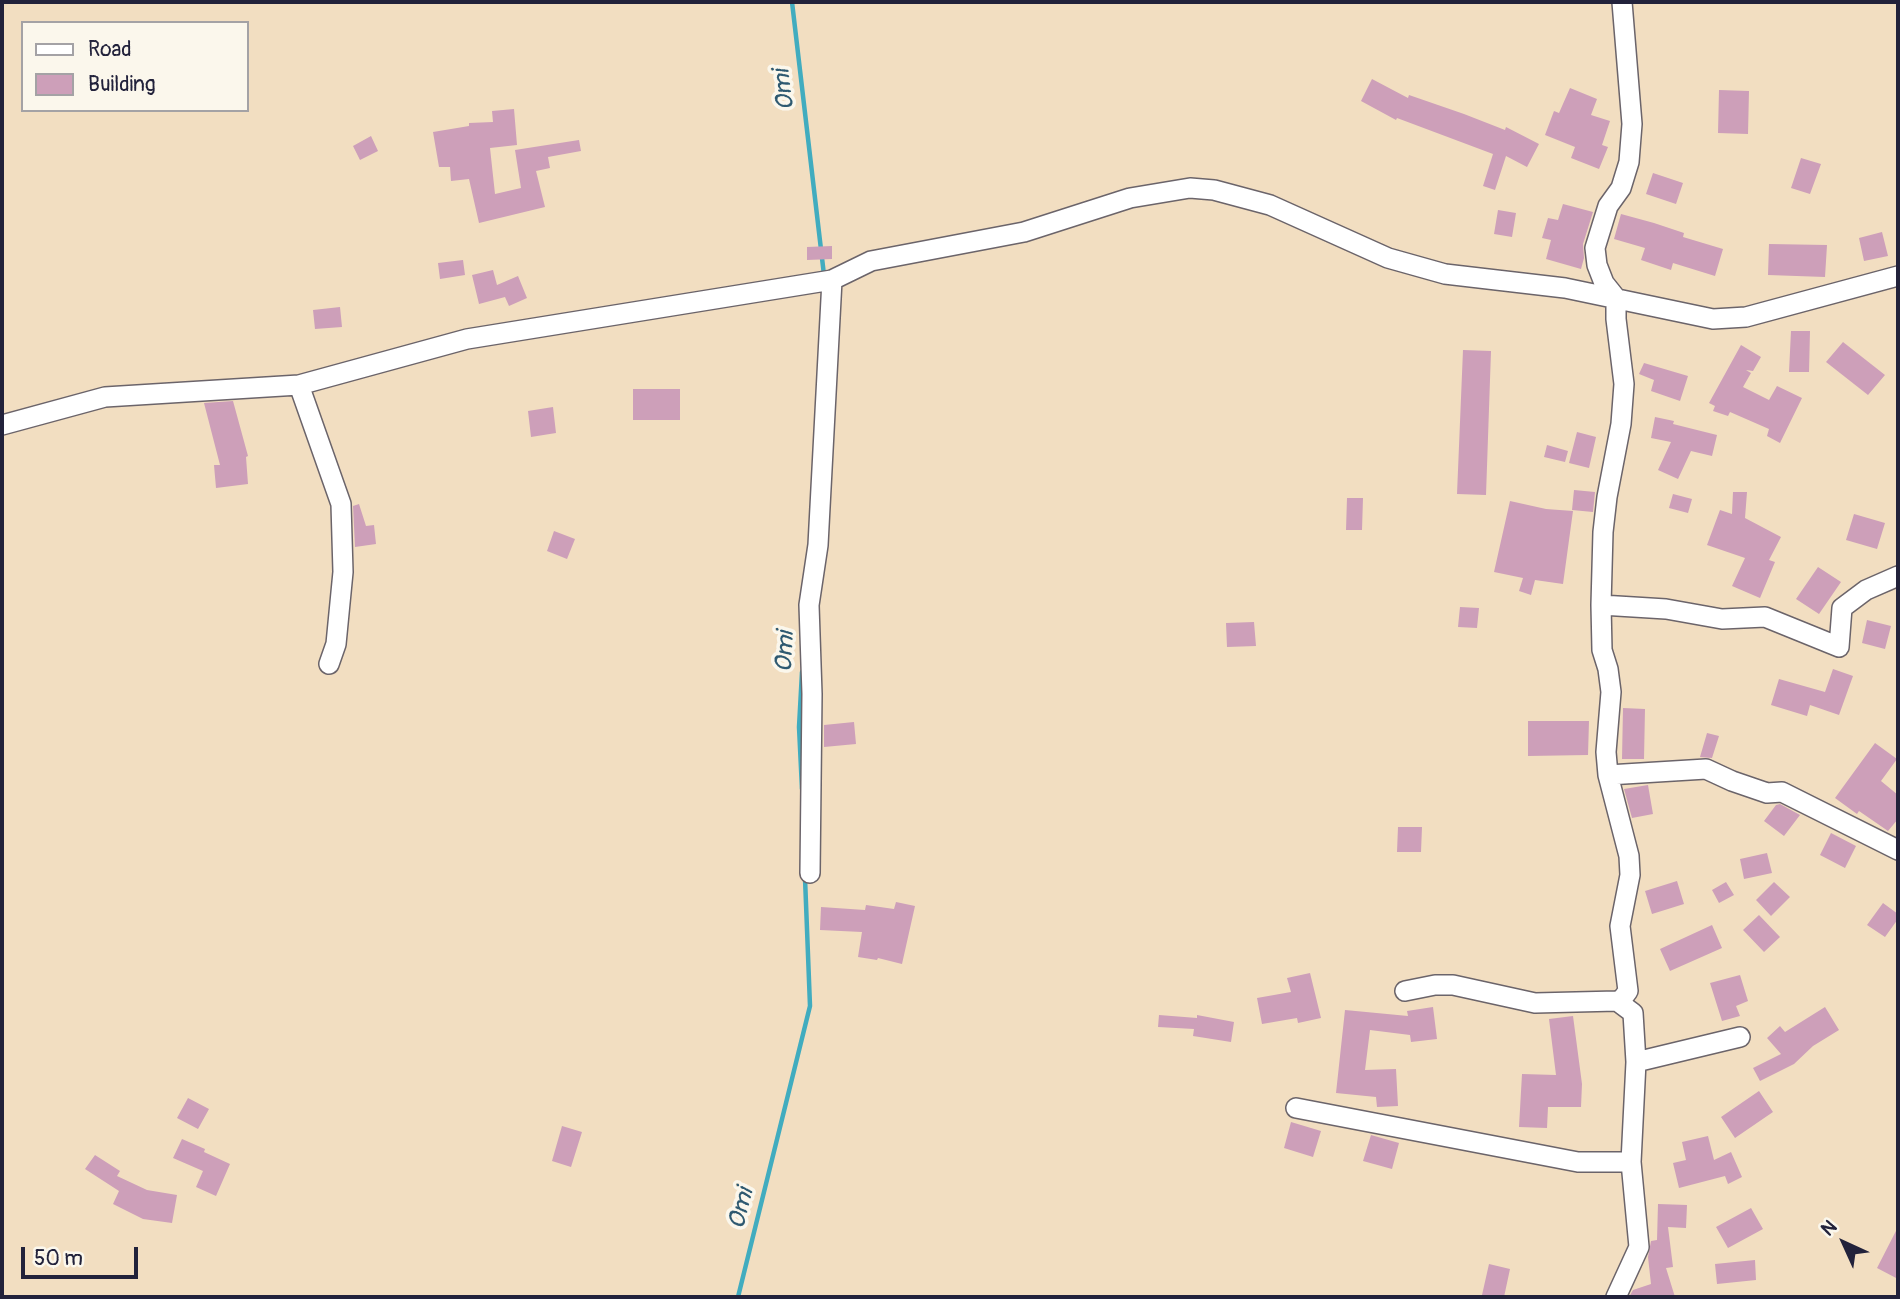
<!DOCTYPE html>
<html>
<head>
<meta charset="utf-8">
<style>
	body { margin:0 }
	#map { position:relative; width:1900px; height:1299px; overflow:hidden; background:#f2dec1; font-family:Pangolin,sans-serif }
	canvas { display:block }
	.frame { position:absolute; inset:0; border:4px solid #22223b; pointer-events:none }
	.legend { position:absolute; left:21px; top:21px; width:228px; height:91px; box-sizing:border-box; background:#fbf7ec; border:2px solid #a4a2a5; margin:0; padding:9px 12px; list-style:none; font-size:21px; color:#22223b }
	.legend li { display:flex; align-items:center; gap:14px; height:35px }
	.legend b { width:35px; border:2px solid #a4a2a5 }
	.north { position:absolute; left:1809px; top:1208px; width:70px; height:70px; -webkit-text-stroke:5px #fbf7ec; paint-order:stroke; rotate:315deg; font-size:19px; font-weight:700; line-height:28px; text-align:center; color:#22223b }
	.north::after { content:''; display:block; margin:auto; width:24px; height:32px; background:#22223b; clip-path:polygon(50% 0,100% 100%,50% 72%,0 100%) }
	.scale { position:absolute; left:21px; top:1247px; width:117px; height:32px; box-sizing:border-box; border:4px solid #22223b; border-top:0; padding-left:9px; font-size:21px; line-height:24px; white-space:nowrap; color:#22223b; -webkit-text-stroke:5px #fbf7ec; paint-order:stroke }
</style>
</head>
<body>
<div id="map">
<canvas width="1900" height="1299"></canvas>
<div class="frame"></div>
<ul class="legend">
<li><b style="height:9px;background:#fff"></b>Road</li>
<li><b style="height:19px;background:#cd9fb9"></b>Building</li>
</ul>
<div class="north">N</div>
<div class="scale">50 m</div>
</div>
<script>
const context = document.querySelector('canvas').getContext('2d');
context.lineJoin = 'round';
const shape = rows => new Path2D(rows.map(r => 'M' + r).join(''));
function trace(path, color, width, dash) { context.strokeStyle = color; context.lineWidth = width; context.lineCap = dash ? 'butt' : 'round'; context.setLineDash(dash || []); context.stroke(path); }
function fillPath(path, color) { context.fillStyle = color; context.fill(path, 'evenodd'); }
function write(font, color, halo, rows, align = 'center') {
  context.font = font + ' Pangolin,sans-serif'; context.lineWidth = 7; context.setLineDash([]); context.textBaseline = 'middle'; context.strokeStyle = halo; context.fillStyle = color; for (const [text, x, y, turn = 0] of rows) {
    context.save(); context.translate(x, y); context.rotate((+turn || 0) * Math.PI / 180); context.textAlign = isNaN(turn) ? turn : align; if (halo) context.strokeText(text, 0, 0); context.fillText(text, 0, 0); context.restore();
  }
}
const stream = shape([
	[792,2,824,275],
	[802,789,799,727,802,672],
	[738,1297,810,1006,805,878]
]);
const building = shape([
	[1372,79,1408,98,1409,95,1464,114,1505,130,1506,127,1539,144,1527,167,1506,156,1495,190,1483,186,1493,154,1397,118,1396,120,1361,101],
	[1570,88,1597,99,1591,115,1610,121,1602,145,1608,147,1599,169,1571,158,1575,147,1545,135,1554,111,1559,113],
	[1719,90,1749,91,1748,134,1718,133],
	[514,109,517,145,490,148,495,194,521,188,515,150,579,140,581,151,548,157,550,168,536,171,545,207,479,223,469,179,451,181,450,167,439,167,433,132,469,126,469,123,493,122,492,111],
	[371,136,378,151,360,160,353,146],
	[1801,158,1821,164,1810,194,1791,188],
	[1653,173,1683,183,1676,204,1646,194],
	[1563,204,1593,212,1583,244,1584,258,1581,269,1546,259,1551,240,1542,238,1548,218,1558,220],
	[1498,210,1516,213,1512,237,1494,234],
	[1621,214,1654,223,1684,233,1683,237,1723,249,1715,276,1673,263,1671,270,1641,260,1645,248,1614,239],
	[1882,232,1888,256,1864,261,1859,238],
	[1769,244,1827,245,1825,277,1768,275],
	[832,246,832,259,807,260,807,247],
	[463,260,465,275,440,279,438,263],
	[493,270,497,285,518,276,527,298,509,306,505,297,479,304,472,275],
	[340,307,342,327,315,329,313,310],
	[1791,331,1810,331,1809,372,1789,372],
	[1843,342,1885,375,1868,395,1826,362],
	[1741,345,1761,357,1753,371,1746,370,1751,373,1743,387,1769,400,1777,386,1802,398,1780,443,1767,436,1769,429,1730,412,1728,416,1713,411,1715,406,1709,403],
	[1463,350,1491,351,1486,495,1457,494],
	[1644,363,1688,376,1680,401,1651,391,1654,380,1639,374],
	[633,389,680,389,680,420,633,420],
	[233,401,248,456,246,457,248,484,216,488,214,465,220,465,204,403],
	[553,407,556,433,531,437,528,411],
	[1655,417,1674,421,1673,424,1717,435,1712,456,1691,451,1678,479,1658,470,1671,442,1651,438],
	[1577,432,1596,437,1589,468,1569,463],
	[1547,445,1568,451,1565,462,1544,457],
	[1574,490,1595,492,1593,512,1572,510],
	[1733,492,1747,492,1745,518,1781,537,1769,560,1775,562,1760,598,1732,586,1745,558,1707,545,1720,510,1732,514],
	[1673,494,1692,499,1688,513,1669,508],
	[1347,498,1363,498,1362,530,1346,530],
	[1510,501,1546,509,1573,511,1563,584,1535,580,1531,595,1519,591,1523,578,1494,572],
	[359,504,366,526,374,525,376,544,355,547,353,506],
	[1854,514,1885,523,1877,549,1846,540],
	[554,531,575,539,567,559,547,551],
	[1818,567,1841,582,1819,614,1796,599],
	[1460,607,1479,608,1477,628,1458,627],
	[1867,620,1891,626,1885,649,1862,643],
	[1254,622,1256,646,1227,647,1226,623],
	[1833,669,1853,676,1839,715,1810,705,1807,716,1771,705,1779,679,1825,692],
	[1623,708,1645,709,1644,759,1622,759],
	[1528,721,1589,721,1588,755,1528,756],
	[854,722,856,744,824,747,824,725],
	[1707,733,1719,736,1712,758,1700,757],
	[1875,743,1897,759,1881,781,1898,795,1898,819,1888,831,1859,811,1857,814,1835,798],
	[1648,785,1653,814,1632,818,1624,789],
	[1780,804,1800,815,1784,836,1764,821,1776,805],
	[1398,827,1422,827,1421,852,1397,852],
	[1831,833,1856,846,1845,868,1820,855],
	[1767,853,1772,873,1744,879,1740,859],
	[1677,881,1684,904,1652,914,1645,891],
	[1726,882,1734,895,1719,903,1712,890],
	[1774,882,1790,897,1771,916,1756,900],
	[896,902,915,906,902,964,878,958,877,960,858,957,862,932,820,930,821,907,865,910,866,905,894,909],
	[1883,903,1898,914,1898,919,1885,937,1867,925],
	[1759,915,1780,937,1764,952,1743,930],
	[1712,925,1722,948,1670,971,1660,949],
	[1310,973,1321,1018,1298,1023,1297,1018,1262,1024,1257,998,1291,992,1287,978],
	[1740,975,1748,1001,1736,1006,1740,1016,1722,1021,1710,983],
	[1433,1007,1437,1039,1411,1042,1410,1035,1370,1030,1365,1070,1396,1069,1398,1106,1377,1107,1376,1097,1336,1093,1345,1010,1408,1016,1407,1011],
	[1825,1007,1839,1030,1813,1046,1794,1064,1760,1081,1753,1068,1781,1054,1767,1038,1780,1026,1785,1032],
	[1159,1015,1197,1018,1197,1015,1234,1022,1231,1042,1193,1036,1194,1029,1158,1027],
	[1573,1016,1582,1084,1581,1107,1548,1107,1547,1128,1519,1127,1522,1074,1556,1075,1549,1019],
	[1759,1091,1773,1112,1735,1138,1721,1117],
	[188,1098,209,1109,198,1129,177,1118],
	[1291,1122,1321,1131,1313,1157,1284,1148],
	[562,1126,582,1132,571,1167,552,1161],
	[1371,1135,1399,1143,1392,1169,1363,1161],
	[1708,1136,1714,1160,1731,1152,1742,1177,1728,1184,1725,1176,1679,1188,1673,1163,1686,1160,1682,1142],
	[182,1139,205,1149,204,1152,230,1164,216,1196,196,1187,203,1171,173,1158],
	[95,1155,120,1171,117,1176,147,1190,177,1195,172,1223,143,1219,113,1204,119,1191,85,1169],
	[1658,1204,1687,1205,1686,1228,1668,1227,1673,1267,1666,1268,1675,1297,1629,1297,1633,1290,1651,1284,1648,1257,1651,1241,1657,1240],
	[1751,1208,1763,1229,1728,1248,1716,1227],
	[1898,1227,1898,1279,1877,1268],
	[1755,1260,1756,1280,1717,1284,1715,1264],
	[1489,1264,1510,1269,1504,1297,1482,1295]
]);
const street = shape([
	[299,385,341,504,343,572,336,644,329,664],
	[2,425,105,397,299,385,467,339,832,280,871,261,1024,232,1130,198,1190,188,1214,190,1270,205,1388,258,1445,274,1565,288,1713,319,1746,317,1898,276],
	[1601,605,1666,609,1722,619,1765,617,1839,647,1842,608,1866,590,1898,576],
	[1608,775,1706,769,1732,781,1767,793,1782,792,1898,850],
	[810,873,812,694,809,605,818,545,832,280],
	[1405,991,1435,985,1453,985,1535,1003,1617,1001,1622,999,1628,991,1620,926,1630,875,1629,856,1608,775,1606,752,1611,692,1608,669,1602,650,1601,605,1603,532,1607,497,1621,424,1624,384,1616,319,1616,298,1604,283,1597,265,1595,248,1608,206,1621,188,1629,162,1632,124,1622,2],
	[1636,1062,1740,1037],
	[1296,1108,1578,1162,1631,1162],
	[1616,1297,1639,1247,1631,1162,1636,1062,1633,1013,1617,1001]
]);
const waterNames = [
	["Omi",785,90,-97],
	["Omi",786,652,-87],
	["Omi",742,1209,-76]
];
trace(stream, '#41acbf', 4.5);
fillPath(building, '#cd9fb9');
trace(street, '#6b646a', 22);
trace(street, '#fff', 19);
write('italic 24px', '#2e5970', '#fbf7ec', waterNames);
</script>
</body>
</html>
